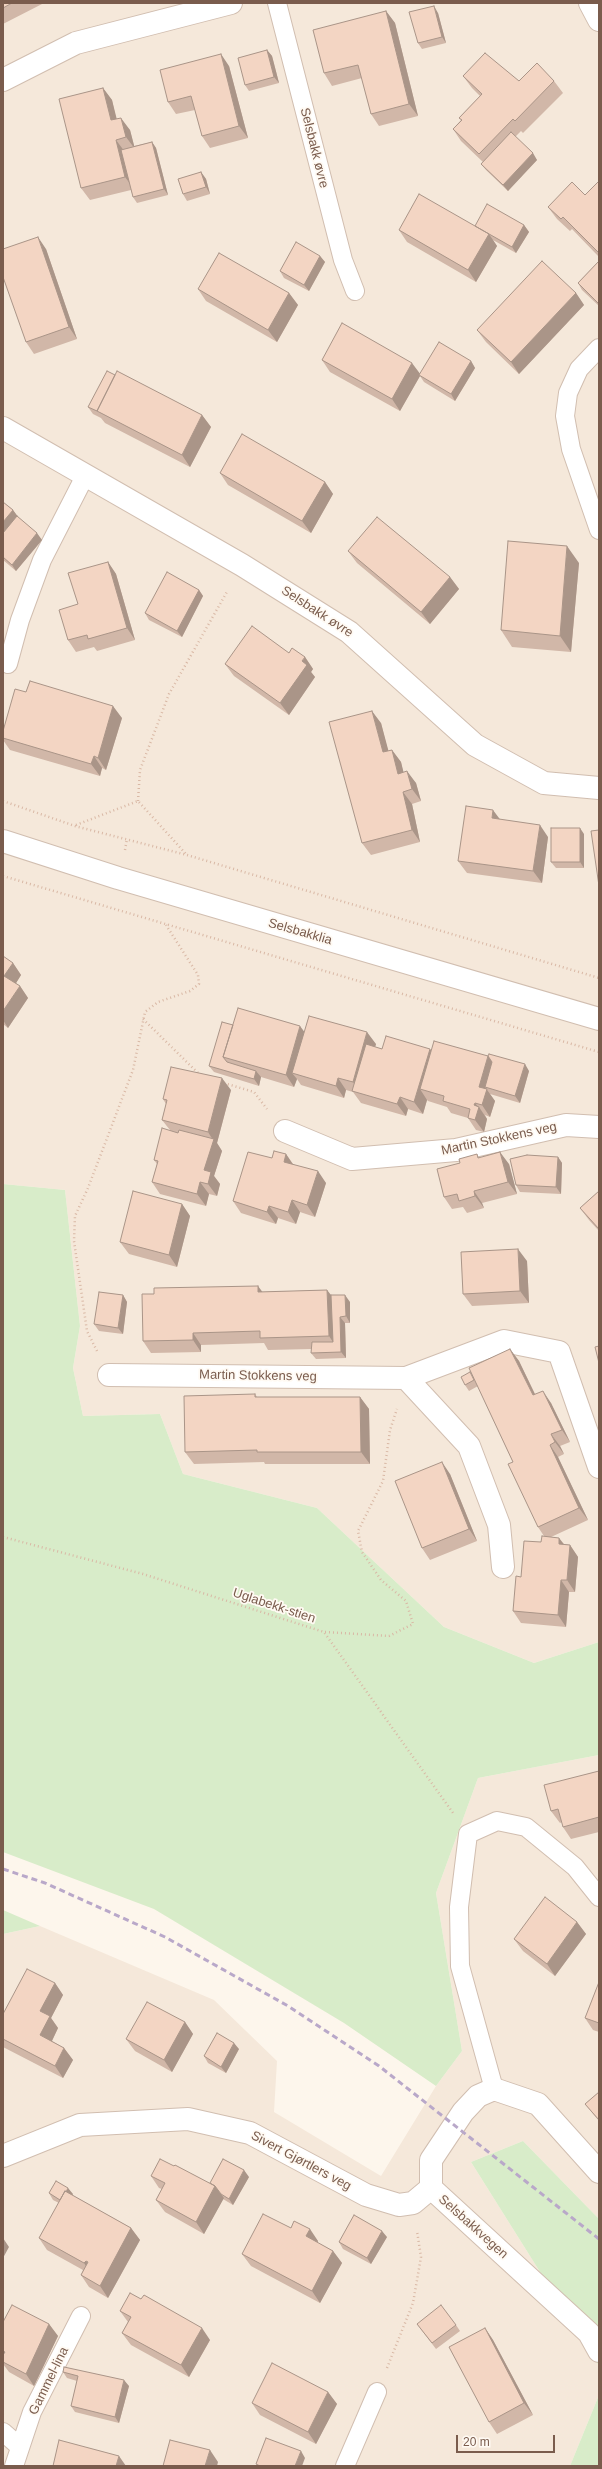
<!DOCTYPE html>
<html>
<head>
<meta charset="utf-8">
<style>
	body { margin:0 }
	#map { position:relative; width:602px; height:2469px; overflow:hidden; background:#fdf6ec; font-family:Helvetica,sans-serif }
	canvas { display:block }
	.frame { position:absolute; inset:0; border:4px solid #7a5c4d; pointer-events:none }
	.scale { position:absolute; left:456px; top:2435px; width:99px; height:18px; box-sizing:border-box; border:2px solid #7a5c4d; border-top:0; padding-left:5px; font-size:12px; line-height:14px; white-space:nowrap; color:#7a5c4d; -webkit-text-stroke:3px #fffaf3; paint-order:stroke }
</style>
</head>
<body>
<div id="map">
<canvas width="602" height="2469"></canvas>
<div class="frame"></div>
<div class="scale">20 m</div>
</div>
<script>
const context = document.querySelector('canvas').getContext('2d');
context.lineJoin = 'round';
function fillPath(path, color) { context.fillStyle = color; context.fill(path, 'evenodd'); }
const shape = rows => new Path2D(rows.map(r => 'M' + r).join(''));
function trace(path, color, width, dash) { context.strokeStyle = color; context.lineWidth = width; context.lineCap = dash ? 'butt' : 'round'; context.setLineDash(dash || []); context.stroke(path); }
function write(font, color, halo, rows, align = 'center') {
  context.font = font + ' Helvetica,sans-serif'; context.lineWidth = 3.5; context.setLineDash([]); context.textBaseline = 'middle'; context.strokeStyle = halo; context.fillStyle = color; for (const [text, x, y, turn = 0] of rows) {
    context.save(); context.translate(x, y); context.rotate((+turn || 0) * Math.PI / 180); context.textAlign = isNaN(turn) ? turn : align; if (halo) context.strokeText(text, 0, 0); context.fillText(text, 0, 0); context.restore();
  }
}
const residential = shape([
	[3,3,599,3,599,1642,534,1663,444,1627,317,1508,183,1474,160,1414,83,1416,73,1368,80,1326,65,1190,3,1184],
	[599,1755,599,2219,523,2141,471,2162,599,2366,599,2395,570,2466,3,2466,3,1934,40,1926,214,2000,277,2061,274,2112,381,2176,436,2086,462,2051,436,1893,478,1778]
]);
const green = shape([
	[3,1184,65,1190,80,1326,73,1368,83,1416,160,1414,183,1474,317,1508,444,1627,534,1663,599,1642,599,1755,478,1778,436,1893,462,2051,436,2086,344,2023,154,1909,3,1852],
	[3,1910,40,1926,3,1934],
	[523,2141,599,2219,599,2366,471,2162],
	[599,2395,599,2466,570,2466]
]);
const path = shape([
	[3,801,75,826,187,855,599,978],
	[138,801,140,770,169,694,228,590],
	[76,825,138,801,186,854],
	[125,850,127,839],
	[3,876,599,1052],
	[143,1019,199,1074],
	[224,1083,254,1092,267,1109],
	[97,1351,87,1331,74,1241,75,1216,88,1188,133,1070,145,1012,158,1002,190,991,199,984,198,975,166,925],
	[3,1537,143,1574,324,1632,453,1813],
	[325,1632,389,1636,413,1624,406,1601,381,1580,362,1552,358,1531,383,1481,390,1430,397,1409],
	[387,2368,413,2303,421,2257,417,2231]
]);
const service = shape([
	[277,3,343,260,355,291],
	[599,348,579,369,568,393,565,416,571,449,599,530],
	[8,664,20,620,42,560,85,476],
	[494,2089,460,1966,459,1907,468,1834,497,1821,526,1827,575,1867,599,1897],
	[3,2432,20,2447],
	[14,2466,32,2412,81,2316],
	[345,2466,377,2392]
]);
const minor = shape([
	[590,3,599,20],
	[3,80,76,43,231,3],
	[3,428,242,565,349,632,475,745,544,783,599,788],
	[285,1131,352,1159,456,1150,566,1125,599,1127],
	[109,1375,406,1378,504,1341,559,1352,599,1467],
	[406,1378,469,1446,499,1525,503,1567],
	[3,2156,80,2125,188,2119,250,2133,366,2195,399,2205,413,2203,431,2188],
	[599,2172,538,2104,494,2089,478,2096,463,2112,431,2160,431,2188,589,2333,599,2351]
]);
const tertiary = shape([
	[3,841,118,878,599,1019]
]);
const rail = shape([
	[3,1869,45,1883,165,1937,288,2006,379,2066,599,2239]
]);
const wall = shape([
	[3,3,44,3,3,24],
	[386,11,395,23,418,116,379,126,371,114,362,78,332,86,324,73],
	[438,13,446,43,422,49,418,43],
	[267,50,272,56,279,83,249,91,245,85],
	[229,66,248,138,210,148,202,136,195,110,176,114,168,102],
	[463,76,519,81,554,81,563,93,523,133,521,131,515,137,537,160,508,191,486,170,481,164,483,162,461,141,453,129,461,120,459,118,480,96,472,88],
	[103,88,112,100,116,119,130,130,134,146,152,142,156,148,168,195,137,203,133,197,131,190,90,200,81,188],
	[201,172,206,179,210,194,187,201,183,194],
	[599,181,599,257,572,229,570,231,557,219,548,207,585,195],
	[524,225,529,232,516,253,493,240,497,246,476,282,407,242,399,230,475,226],
	[46,249,77,339,34,354,26,342],
	[320,256,325,262,309,291,284,278,280,271],
	[599,261,599,306,582,290,578,283],
	[198,289,289,293,298,305,277,342,206,301],
	[576,293,584,305,519,374,486,342,477,330],
	[322,360,420,374,471,361,475,368,455,401,424,382,420,376,400,411,330,372],
	[88,407,202,415,211,427,190,467,105,423,101,418,93,414],
	[220,473,325,482,333,494,311,533,228,485],
	[3,502,13,510,18,518,42,540,16,571,3,560],
	[348,551,450,577,459,589,430,624,357,563],
	[108,562,116,574,135,640,97,651,94,647,76,652,68,640,78,604],
	[579,563,571,652,512,647,501,630],
	[199,590,203,596,182,637,149,620,145,613],
	[289,653,305,657,313,669,311,672,315,677,289,715,234,676,225,664],
	[26,692,122,718,106,770,102,768,100,776,10,750,3,740,3,731],
	[381,723,388,751,392,750,401,762,403,772,416,783,421,801,412,804,420,842,371,855,362,843],
	[584,834,584,868,556,868,551,862],
	[548,837,542,883,467,873,458,861],
	[3,956,13,963,21,975,16,983,20,986,28,998,8,1028,3,1024],
	[233,1025,304,1032,376,1044,375,1047,382,1049,430,1049,431,1051,529,1071,520,1103,490,1094,495,1101,490,1117,485,1115,487,1119,484,1132,476,1130,468,1118,451,1113,447,1107,428,1101,427,1100,423,1114,408,1109,406,1116,361,1103,353,1092,346,1090,344,1098,301,1085,297,1079,294,1087,261,1077,259,1086,214,1072,209,1066],
	[231,1090,217,1143,222,1151,214,1176,220,1184,217,1196,209,1194,206,1206,160,1194,152,1182,157,1164,154,1160,170,1130,162,1120,166,1104,163,1099],
	[286,1154,293,1164,326,1183,315,1217,300,1212,296,1224,278,1218,276,1224,241,1213,233,1201,272,1158],
	[477,1154,479,1158,509,1164,517,1194,482,1203,484,1208,467,1213,463,1207,452,1209,444,1197,460,1163],
	[558,1157,562,1163,561,1194,520,1192,516,1185],
	[599,1191,599,1231,589,1220,580,1208],
	[182,1204,190,1216,177,1267,129,1254,120,1242],
	[527,1261,529,1303,472,1306,463,1294],
	[327,1290,331,1295,350,1302,350,1323,345,1323,346,1358,316,1359,311,1353,312,1349,268,1350,264,1343,201,1345,201,1352,151,1353,143,1341,262,1292],
	[123,1295,127,1302,123,1334,99,1331,94,1324],
	[510,1349,519,1361,535,1394,551,1403,570,1442,560,1446,564,1454,558,1457,588,1520,551,1537,559,1538,564,1544,570,1545,578,1557,575,1592,569,1592,566,1627,521,1623,513,1611,521,1577,544,1536,538,1527,513,1462,478,1386,469,1391,465,1385,473,1376],
	[255,1394,257,1397,360,1397,369,1409,370,1464,265,1464,264,1462,194,1464,185,1452],
	[450,1474,477,1541,430,1560,422,1548],
	[599,1771,599,1832,571,1839,563,1827,562,1822,560,1823,551,1811],
	[577,1922,586,1934,555,1976,523,1951,514,1939],
	[599,1982,599,2032,593,2030,585,2018],
	[55,1983,63,1995,51,2018,58,2028,52,2041,64,2048,73,2060,63,2078,3,2047,3,2014],
	[185,2022,193,2034,172,2072,135,2051,126,2039],
	[239,2049,226,2073,208,2063,204,2056],
	[599,2092,599,2121,585,2104],
	[151,2176,210,2183,249,2177,233,2205,223,2199,204,2234,165,2212,156,2200,162,2189,159,2188],
	[49,2193,73,2194,72,2195,131,2228,140,2240,108,2298,89,2287,81,2275,83,2270,47,2250,39,2238,59,2203,53,2200],
	[291,2228,318,2241,318,2243,333,2251,342,2263,320,2303,251,2266,242,2254],
	[387,2237,371,2264,343,2249,339,2242],
	[120,2311,210,2340,189,2377,131,2345,122,2333,128,2322],
	[3,2322,49,2324,58,2336,34,2386,9,2372,3,2364],
	[417,2324,456,2325,460,2331,436,2349],
	[485,2328,493,2340,533,2415,497,2434,489,2422],
	[63,2372,129,2386,119,2423,75,2412,71,2406,77,2381,67,2378],
	[328,2392,337,2404,316,2444,260,2415,252,2403]
]);
const shadedWall = shape([
	[434,6,438,13,446,43,442,37],
	[386,11,395,23,418,116,409,104],
	[267,50,272,56,279,83,274,77],
	[221,54,229,66,248,138,239,126],
	[103,88,112,100,120,132,111,120],
	[121,118,130,130,135,149,126,137],
	[116,140,125,152,134,189,125,177],
	[152,142,156,148,168,195,164,189],
	[533,153,537,160,508,191,503,185],
	[201,172,206,179,210,194,206,187],
	[524,225,529,232,516,253,512,247],
	[489,234,497,246,476,282,468,270],
	[38,237,46,249,77,339,69,327],
	[320,256,325,262,309,291,304,285],
	[289,293,298,305,277,342,268,330],
	[576,293,584,305,519,374,511,362],
	[471,361,475,368,455,401,451,394],
	[412,363,421,375,419,375,420,376,400,411,392,399],
	[202,415,211,427,190,467,182,455],
	[325,482,333,494,311,533,302,521],
	[13,510,22,522,3,545,3,522],
	[37,533,42,540,16,571,12,565],
	[567,546,579,563,571,652,560,636],
	[108,562,116,574,135,640,127,628],
	[450,577,459,589,430,624,421,612],
	[199,590,203,596,182,637,177,631],
	[305,657,313,669,311,672,315,677,289,715,280,703],
	[113,706,122,718,106,770,98,758],
	[372,711,381,723,392,764,383,752],
	[392,750,401,762,407,786,398,774],
	[94,756,102,768,100,776,91,764],
	[407,771,416,783,421,801,412,789],
	[403,792,412,804,420,842,412,830],
	[493,810,502,822,492,818],
	[540,825,548,837,542,883,533,871],
	[580,828,584,834,584,868,580,862],
	[13,963,21,975,13,988,4,976],
	[20,986,28,998,8,1028,3,1020,3,1011],
	[300,1026,309,1038,292,1073,297,1079,294,1087,286,1075],
	[367,1032,376,1044,361,1094,360,1093,353,1082],
	[430,1049,438,1061,420,1089,427,1100,423,1114,414,1102],
	[488,1056,497,1068,485,1087,495,1101,490,1117,482,1105,479,1087],
	[525,1064,529,1071,520,1103,515,1096],
	[256,1071,261,1077,259,1086,254,1079],
	[222,1078,231,1090,217,1143,222,1151,214,1176,220,1184,217,1196,208,1184,204,1170,213,1140,208,1132],
	[338,1078,346,1090,344,1098,336,1086],
	[400,1097,408,1109,406,1116,397,1104],
	[475,1103,479,1108,479,1107,487,1119,484,1132,475,1120,474,1105],
	[500,1152,509,1164,517,1194,508,1182],
	[286,1154,294,1166,284,1162],
	[558,1157,562,1163,561,1194,556,1187],
	[318,1171,326,1183,315,1217,307,1205],
	[200,1182,209,1194,206,1206,197,1194],
	[474,1191,482,1203,484,1208,475,1196],
	[292,1200,300,1212,296,1224,288,1212],
	[182,1204,190,1216,177,1267,169,1255],
	[269,1206,278,1218,276,1224,267,1212],
	[518,1249,527,1261,529,1303,520,1291],
	[258,1286,267,1298,258,1292],
	[327,1290,336,1302,337,1348,329,1336],
	[123,1295,127,1302,123,1334,118,1328],
	[345,1295,350,1302,350,1323,346,1316],
	[340,1317,345,1323,346,1358,341,1352],
	[193,1333,201,1345,201,1352,193,1340],
	[510,1349,519,1361,541,1407,533,1395],
	[543,1391,551,1403,570,1442,562,1430],
	[360,1397,369,1409,370,1464,361,1452],
	[551,1434,560,1446,564,1454,555,1442],
	[550,1445,558,1457,588,1520,579,1508],
	[442,1462,450,1474,477,1541,469,1529],
	[559,1538,568,1550,559,1544],
	[570,1545,578,1557,575,1592,567,1580],
	[561,1580,569,1592,566,1627,558,1615],
	[577,1922,586,1934,555,1976,547,1964],
	[55,1983,63,1995,51,2018,58,2028,49,2047,40,2035,40,2011],
	[185,2022,193,2034,172,2072,164,2060],
	[234,2043,239,2049,226,2073,221,2067],
	[64,2048,73,2060,63,2078,55,2066],
	[244,2170,249,2177,233,2205,229,2199],
	[215,2186,224,2198,204,2234,196,2222],
	[68,2188,73,2194,66,2207,61,2200],
	[131,2228,140,2240,108,2298,100,2286],
	[310,2229,318,2241,314,2249,306,2236],
	[382,2231,387,2237,371,2264,367,2258],
	[3,2238,9,2247,3,2258],
	[333,2251,342,2263,320,2303,312,2291],
	[86,2261,94,2273,92,2275,84,2263],
	[49,2324,58,2336,34,2386,26,2374],
	[202,2328,210,2340,189,2377,181,2365],
	[485,2328,493,2340,533,2415,524,2403],
	[124,2380,129,2386,119,2423,115,2417],
	[328,2392,337,2404,316,2444,308,2432],
	[210,2450,218,2462,217,2466,205,2466],
	[301,2451,305,2458,302,2466,295,2466],
	[119,2456,126,2466,116,2466]
]);
const building = shape([
	[3,3,12,3,3,8,3,3],
	[434,6,442,37,418,43,409,12,434,6],
	[386,11,409,104,371,114,358,65,324,73,313,30,386,11],
	[267,50,274,77,245,85,238,58,267,50],
	[485,53,519,81,537,63,554,81,515,121,513,119,479,154,453,129,462,120,459,118,482,94,463,76,485,53],
	[221,54,239,126,202,136,191,96,168,102,160,70,221,54],
	[103,88,111,120,121,118,126,137,116,140,125,177,81,188,59,99,103,88],
	[511,132,533,153,503,185,481,164,511,132],
	[152,142,164,189,133,197,121,150,152,142],
	[201,172,206,187,183,194,178,179,201,172],
	[599,181,599,253,563,217,561,219,548,207,572,182,585,195,599,181],
	[419,194,489,234,468,270,399,230,419,194],
	[487,204,524,225,512,247,475,226,487,204],
	[38,237,69,327,26,342,3,277,3,249,38,237],
	[296,242,320,256,304,285,280,271,296,242],
	[219,253,289,293,268,330,198,289,219,253],
	[542,261,576,293,511,362,477,330,542,261],
	[599,261,599,304,578,283,599,261],
	[342,323,412,363,392,399,322,360,342,323],
	[439,342,471,361,451,394,419,375,439,342],
	[107,371,115,375,97,411,88,407,107,371],
	[117,371,202,415,182,455,97,411,117,371],
	[242,434,325,482,302,521,220,473,242,434],
	[3,502,13,510,3,522,3,502],
	[17,516,37,533,12,565,3,557,3,533,17,516],
	[377,517,450,577,421,612,348,551,377,517],
	[508,541,567,546,560,636,501,630,508,541],
	[108,562,127,628,88,639,87,635,68,640,59,610,78,604,68,573,108,562],
	[167,572,199,590,177,631,145,613,167,572],
	[252,626,289,653,292,648,305,657,302,661,307,665,280,703,225,664,252,626],
	[30,681,113,706,98,758,94,756,91,764,3,738,3,731,15,689,26,692,30,681],
	[372,711,383,752,392,750,398,774,407,771,412,789,403,792,412,830,362,843,329,722,372,711],
	[466,806,493,810,492,818,540,825,533,871,458,861,466,806],
	[551,828,580,828,580,862,551,862,551,828],
	[599,830,599,886,591,831,599,830],
	[3,956,13,963,4,976,20,986,3,1011,3,956],
	[238,1008,300,1026,286,1075,223,1057,238,1008],
	[309,1016,367,1032,353,1082,338,1078,336,1086,292,1073,309,1016],
	[222,1022,233,1025,223,1057,227,1062,256,1071,254,1079,209,1066,222,1022],
	[386,1036,430,1049,414,1102,400,1097,397,1104,352,1091,366,1044,382,1049,386,1036],
	[434,1041,488,1056,479,1087,487,1089,482,1105,475,1103,474,1105,479,1107,475,1120,468,1118,470,1109,443,1101,444,1096,420,1089,434,1041],
	[489,1054,525,1064,515,1096,485,1087,492,1062,488,1056,489,1054],
	[171,1067,222,1078,208,1132,162,1120,167,1100,163,1099,171,1067],
	[162,1128,178,1133,179,1130,214,1139,204,1170,211,1172,208,1184,200,1182,197,1194,152,1182,158,1161,154,1160,162,1128],
	[274,1151,286,1154,284,1162,318,1171,307,1205,292,1200,288,1212,269,1206,267,1212,233,1201,248,1152,272,1158,274,1151],
	[500,1152,508,1182,474,1191,475,1196,459,1201,457,1194,444,1197,437,1169,460,1163,459,1159,477,1154,478,1158,500,1152],
	[527,1155,558,1157,556,1187,516,1185,510,1159,527,1155],
	[133,1191,182,1204,169,1255,120,1242,133,1191],
	[599,1191,599,1229,580,1208,599,1191],
	[518,1249,520,1291,463,1294,461,1252,518,1249],
	[258,1286,258,1292,327,1290,329,1336,260,1338,260,1331,193,1333,193,1340,143,1341,142,1294,154,1294,154,1288,258,1286],
	[99,1292,123,1295,118,1328,94,1324,99,1292],
	[331,1295,345,1295,346,1316,340,1317,341,1352,311,1353,312,1342,333,1342,331,1295],
	[599,1346,599,1363,595,1347,599,1346],
	[510,1349,533,1395,543,1391,562,1430,551,1434,555,1442,550,1445,579,1508,538,1527,508,1464,513,1462,469,1368,510,1349],
	[470,1372,474,1380,465,1385,461,1377,470,1372],
	[255,1394,255,1397,360,1397,361,1452,257,1452,257,1450,185,1452,184,1396,255,1394],
	[442,1462,469,1529,422,1548,395,1481,442,1462],
	[542,1536,559,1538,559,1544,570,1545,567,1580,561,1580,558,1615,513,1611,516,1576,521,1577,524,1541,541,1542,542,1536],
	[599,1771,599,1817,563,1827,558,1809,551,1811,544,1785,599,1771],
	[545,1897,577,1922,547,1964,514,1939,545,1897],
	[27,1969,55,1983,40,2011,50,2016,40,2035,64,2048,55,2066,3,2039,3,2014,27,1969],
	[599,1982,599,2023,585,2018,599,1982],
	[147,2002,185,2022,164,2060,126,2039,147,2002],
	[217,2033,234,2043,221,2067,204,2056,217,2033],
	[599,2092,599,2120,585,2104,599,2092],
	[160,2159,174,2166,175,2165,215,2186,196,2222,156,2200,165,2183,151,2176,160,2159],
	[223,2159,244,2170,229,2199,221,2194,215,2186,210,2183,223,2159],
	[56,2181,68,2188,66,2192,65,2191,60,2200,49,2193,56,2181],
	[65,2191,131,2228,100,2286,81,2275,88,2262,86,2261,84,2263,39,2238,65,2191],
	[263,2214,291,2228,294,2221,310,2229,306,2236,333,2251,312,2291,242,2254,263,2214],
	[354,2215,382,2231,367,2258,339,2242,354,2215],
	[130,2293,141,2299,144,2295,202,2328,181,2365,122,2333,131,2317,120,2311,130,2293],
	[12,2305,49,2324,26,2374,3,2362,3,2355,5,2352,3,2351,3,2322,12,2305],
	[441,2305,456,2325,432,2343,417,2324,441,2305],
	[485,2328,524,2403,489,2422,449,2347,485,2328],
	[272,2363,328,2392,308,2432,252,2403,272,2363],
	[64,2367,124,2380,115,2417,71,2406,78,2376,63,2372,64,2367],
	[266,2438,301,2451,295,2466,260,2466,256,2464,266,2438],
	[59,2440,119,2456,116,2466,53,2466,59,2440],
	[170,2440,210,2450,205,2466,163,2466,170,2440]
]);
const streetNames = [
	["Selsbakk øvre",314,148,76],
	["Selsbakk øvre",317,612,33],
	["Selsbakklia",300,932,16],
	["Martin Stokkens veg",499,1139,-12],
	["Martin Stokkens veg",258,1376,1],
	["Uglabekk-stien",274,1606,18],
	["Sivert Gjørtlers veg",301,2161,28],
	["Selsbakkvegen",473,2227,42],
	["Gammel-lina",49,2381,-64]
];
fillPath(residential, '#f5e8da');
fillPath(green, '#d8ecc9');
trace(service, '#d1beb0', 20);
trace(minor, '#d1beb0', 24);
trace(tertiary, '#d1beb0', 24);
trace(path, '#d9b8a5', 2.5, [1, 3]);
trace(service, '#fff', 18);
trace(minor, '#fff', 22);
trace(tertiary, '#fff', 22);
trace(rail, '#b9a8c9', 3, [6, 4]);
fillPath(wall, '#d1b7a8');
fillPath(shadedWall, '#aa9588');
fillPath(building, '#f3d5c3');
trace(building, '#aa9588', 1);
write('13px', '#7a5c4d', '#fffaf3', streetNames);
</script>
</body>
</html>
